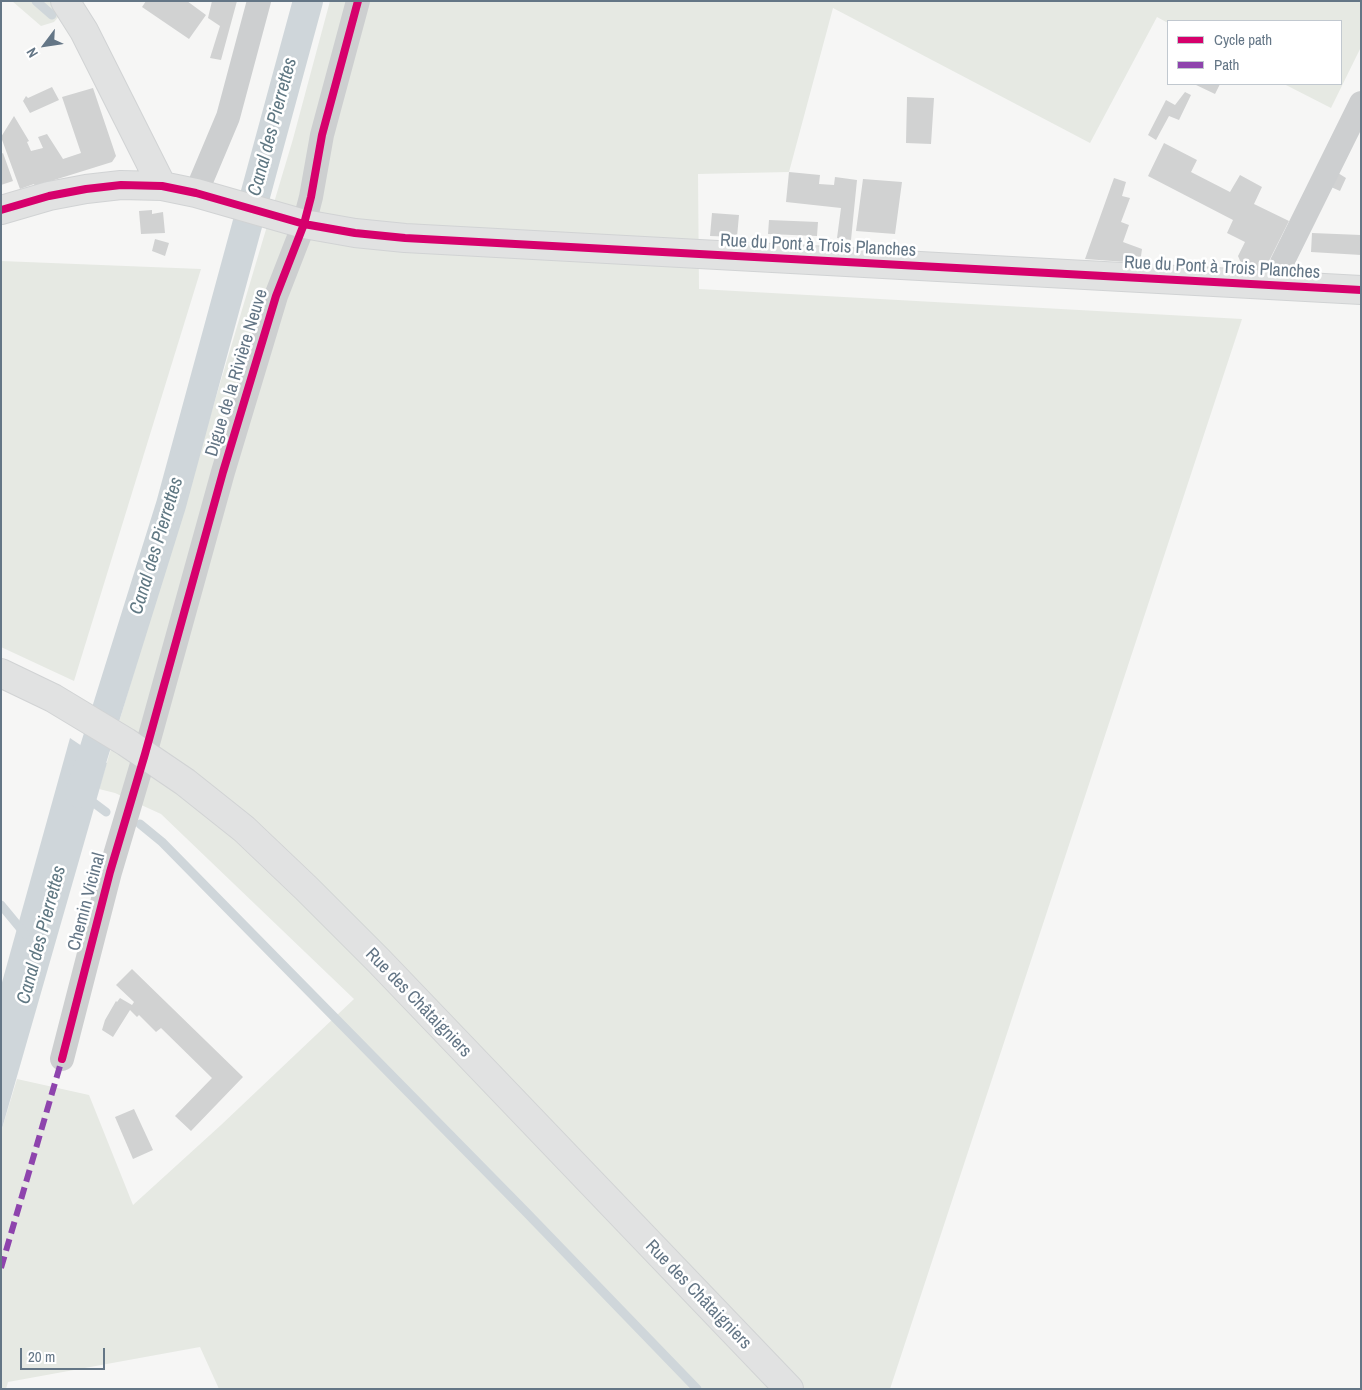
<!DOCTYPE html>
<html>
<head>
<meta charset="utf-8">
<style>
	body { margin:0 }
	#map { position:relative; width:1362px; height:1390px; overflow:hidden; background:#f6f6f5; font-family:"Archivo Narrow",sans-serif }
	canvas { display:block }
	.frame { position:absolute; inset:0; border:2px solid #647686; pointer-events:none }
	.legend { position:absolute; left:1167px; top:20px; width:175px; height:65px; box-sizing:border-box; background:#fff; border:1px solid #c1c8cf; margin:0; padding:6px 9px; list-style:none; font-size:15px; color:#647686 }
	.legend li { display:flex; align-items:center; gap:10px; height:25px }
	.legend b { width:25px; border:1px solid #c1c8cf }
	.north { position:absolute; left:20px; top:20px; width:50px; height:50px; -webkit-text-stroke:4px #fff; paint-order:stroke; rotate:239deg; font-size:14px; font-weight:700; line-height:20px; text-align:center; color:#647686 }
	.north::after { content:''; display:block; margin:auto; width:18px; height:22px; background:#647686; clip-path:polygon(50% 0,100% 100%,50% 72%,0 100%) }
	.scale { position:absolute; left:20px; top:1348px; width:85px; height:22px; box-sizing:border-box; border:2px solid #647686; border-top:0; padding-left:6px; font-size:15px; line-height:18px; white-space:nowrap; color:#647686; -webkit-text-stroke:4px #fff; paint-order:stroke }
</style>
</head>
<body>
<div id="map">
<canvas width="1362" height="1390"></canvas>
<div class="frame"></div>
<ul class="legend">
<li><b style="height:6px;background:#d6006c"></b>Cycle path</li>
<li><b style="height:6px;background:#8e44ad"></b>Path</li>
</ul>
<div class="north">N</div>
<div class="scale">20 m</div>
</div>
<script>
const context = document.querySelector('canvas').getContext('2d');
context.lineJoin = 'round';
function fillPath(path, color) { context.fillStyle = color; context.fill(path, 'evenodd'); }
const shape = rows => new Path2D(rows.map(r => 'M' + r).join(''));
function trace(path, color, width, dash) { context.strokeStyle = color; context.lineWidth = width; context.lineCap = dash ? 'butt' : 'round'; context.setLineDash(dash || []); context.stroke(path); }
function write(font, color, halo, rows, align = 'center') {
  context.font = font + ' "Archivo Narrow",sans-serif'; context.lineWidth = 5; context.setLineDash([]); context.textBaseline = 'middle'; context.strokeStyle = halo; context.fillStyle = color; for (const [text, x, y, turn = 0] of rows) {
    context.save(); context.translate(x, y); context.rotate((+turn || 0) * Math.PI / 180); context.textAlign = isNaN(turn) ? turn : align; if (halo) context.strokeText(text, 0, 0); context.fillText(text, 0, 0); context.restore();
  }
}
const green = shape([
	[12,1,50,1,60,15,54,22,41,26],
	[330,1,1361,1,1361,47,1331,108,1284,84,1341,84,1341,21,1168,21,1168,23,1157,17,1090,143,833,8,789,172,698,174,699,289,1242,319,890,1389,219,1389,200,1347,8,1382,6,1389,1,1389,1,1132,17,1079,89,1095,133,1205,221,1125,354,999,161,814,115,793,99,789,293,139],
	[1,261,201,269,74,681,1,647]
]);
const water = shape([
	[70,738,107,763,1,1132,1,986]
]);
const stream = shape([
	[36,1,52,15],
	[86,797,106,812],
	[140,824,162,842,524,1210,697,1389],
	[1,905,25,934]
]);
const canal = shape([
	[80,793,91,761,171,505,308,1]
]);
const building = shape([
	[146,1,187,1,206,15,189,39,142,7],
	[212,1,237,1,221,60,210,58,220,26,208,18],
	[1194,84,1220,84,1215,94],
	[52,87,59,100,30,113,23,101,26,96,28,98],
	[93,88,116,156,112,162,35,186,34,184,20,189,1,137,14,116,29,141,27,142,31,151,43,148,38,137,47,134,63,159,81,153,62,97],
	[1185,92,1191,95,1179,120,1169,116,1156,140,1148,135,1166,100,1175,105],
	[907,97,934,98,931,144,906,143],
	[1164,143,1197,160,1191,172,1230,192,1240,175,1262,187,1254,204,1289,221,1263,273,1240,271,1241,263,1238,256,1245,242,1227,233,1233,220,1148,176],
	[3,153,13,181,1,185,1,154],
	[789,172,820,175,819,184,834,185,835,177,857,180,851,240,837,238,841,208,786,202],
	[1338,173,1346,178,1340,191,1331,187],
	[1114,178,1126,182,1122,196,1130,198,1121,222,1129,225,1123,242,1142,249,1140,263,1085,259],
	[863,179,902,182,895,234,856,231],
	[152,210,152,214,163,212,165,233,141,234,139,211],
	[712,213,739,215,737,237,710,236],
	[769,220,818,222,817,236,768,234],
	[1312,233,1361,235,1361,255,1311,252],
	[155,239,169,243,165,256,152,251],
	[132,969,243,1077,191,1131,175,1116,212,1078,161,1028,156,1032,139,1015,137,1017,130,1010,113,1037,102,1030,105,1020,116,1001,117,1002,120,998,132,1005,134,1002,116,985],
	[134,1109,153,1150,133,1159,115,1117]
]);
const street = shape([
	[196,193,228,117,259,1],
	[1271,285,1361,103],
	[62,1059,110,872,145,754,223,472,276,296,304,224,311,197,322,135,358,1]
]);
const secondary = shape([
	[65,1,84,31,162,186],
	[1,210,49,196,86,189,121,185,162,186,196,193,304,224,355,233,405,238,1361,290],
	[1,673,53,698,126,742,185,782,244,829,306,888,379,961,789,1389]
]);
const quiet = shape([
	[1,1268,62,1059]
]);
const cycleway = shape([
	[1,210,49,196,86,189,121,185,162,186,196,193,304,224,355,233,405,238,1361,290],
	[62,1059,110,872,145,754,223,472,276,296,304,224,311,197,322,135,358,1]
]);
const streetNames = [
	["Rue du Pont à Trois Planches",818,246,3],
	["Rue du Pont à Trois Planches",1222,268,3],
	["Digue de la Rivière Neuve",237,373,-73],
	["Chemin Vicinal",87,902,-75],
	["Rue des Châtaigniers",418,1003,46],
	["Rue des Châtaigniers",698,1295,46]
];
const waterNames = [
	["Canal des Pierrettes",273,127,-75],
	["Canal des Pierrettes",157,546,-73],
	["Canal des Pierrettes",42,935,-75]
];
fillPath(green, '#e6e9e3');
fillPath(water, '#cfd6da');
trace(stream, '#cfd6da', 9);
trace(canal, '#cfd6da', 30);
fillPath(building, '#d1d2d2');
trace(secondary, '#d1d3d4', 30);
trace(street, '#cdcfd0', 24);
trace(secondary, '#e1e2e2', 28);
trace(quiet, '#8e44ad', 6, [12, 6]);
trace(cycleway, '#d6006c', 8);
write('18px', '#647686', '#fff', streetNames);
write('italic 19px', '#607883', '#fff', waterNames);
</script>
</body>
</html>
